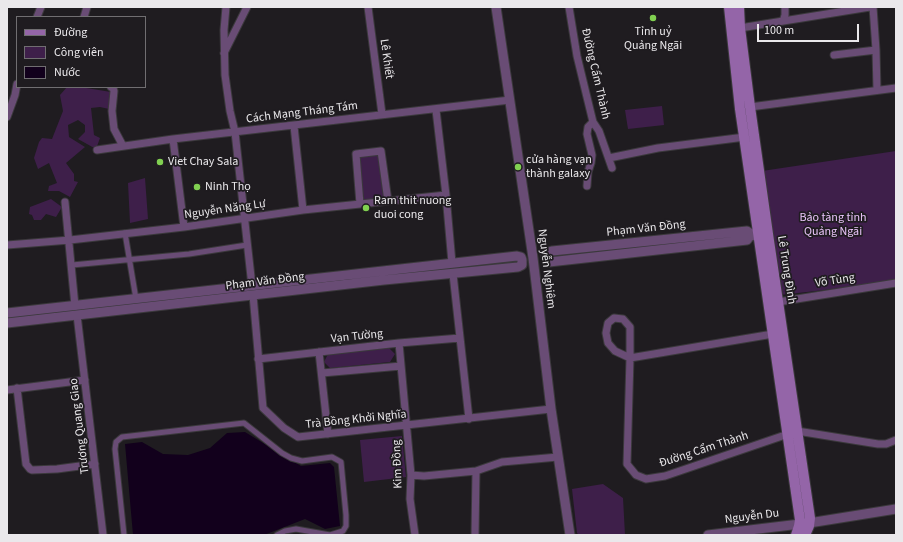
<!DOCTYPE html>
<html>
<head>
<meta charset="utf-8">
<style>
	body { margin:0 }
	#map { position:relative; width:903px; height:542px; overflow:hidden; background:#1f1c20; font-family:"Source Sans 3",sans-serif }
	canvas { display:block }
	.frame { position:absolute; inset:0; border:8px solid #eae8eb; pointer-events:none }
	.legend { position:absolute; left:16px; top:16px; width:130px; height:72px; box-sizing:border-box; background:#1f1c20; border:1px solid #706e71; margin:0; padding:5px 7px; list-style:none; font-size:12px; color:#eae8eb }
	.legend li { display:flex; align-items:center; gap:8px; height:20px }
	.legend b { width:20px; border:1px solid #706e71 }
	.scale { position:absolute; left:757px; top:24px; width:102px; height:18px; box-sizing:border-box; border:2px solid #eae8eb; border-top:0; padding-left:5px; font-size:12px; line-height:14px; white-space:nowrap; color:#eae8eb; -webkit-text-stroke:3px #1f1c20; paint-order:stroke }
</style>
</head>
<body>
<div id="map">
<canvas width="903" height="542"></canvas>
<div class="frame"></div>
<ul class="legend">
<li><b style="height:5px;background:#9465a8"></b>Đường</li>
<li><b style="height:11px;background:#3e1f4a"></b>Công viên</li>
<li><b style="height:11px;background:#12001c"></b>Nước</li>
</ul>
<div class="scale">100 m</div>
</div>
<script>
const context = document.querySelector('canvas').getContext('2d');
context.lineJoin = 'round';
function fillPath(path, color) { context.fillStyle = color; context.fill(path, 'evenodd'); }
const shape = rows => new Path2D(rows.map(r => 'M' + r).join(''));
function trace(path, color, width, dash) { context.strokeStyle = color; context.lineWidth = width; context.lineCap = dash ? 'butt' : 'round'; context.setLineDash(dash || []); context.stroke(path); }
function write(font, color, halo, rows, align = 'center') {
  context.font = font + ' "Source Sans 3",sans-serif'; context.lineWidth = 3.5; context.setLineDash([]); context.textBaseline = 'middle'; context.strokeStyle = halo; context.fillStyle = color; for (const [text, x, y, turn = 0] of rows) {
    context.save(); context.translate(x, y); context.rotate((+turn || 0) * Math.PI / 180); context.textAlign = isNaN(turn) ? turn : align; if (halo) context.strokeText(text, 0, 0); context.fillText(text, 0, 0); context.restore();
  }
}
const green = shape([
	[67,87,80,87,111,92,109,109,100,107,91,108,94,135,100,138,96,149,78,139,85,132,85,125,78,120,68,125,69,137,85,147,66,163,74,174,74,181,78,182,70,197,59,191,48,191,49,186,57,183,49,163,38,169,34,158,39,142,42,138,52,139,63,111,60,95],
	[662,106,664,125,628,129,625,110],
	[896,151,896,282,780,295,762,171],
	[384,152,389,197,364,200,357,155],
	[145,178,148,219,130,223,128,183],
	[51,199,62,207,56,217,46,214,41,220,34,220,32,215,29,214,30,207],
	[389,348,395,354,390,362,330,368,324,362,328,354],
	[402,436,406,477,364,482,360,440],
	[603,484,623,498,625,535,579,535,577,533,572,489]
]);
const water = shape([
	[245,432,301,466,330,463,334,467,340,526,325,529,305,519,264,535,133,535,125,444,142,442,163,454,188,455,210,448,227,433]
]);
const pedestrian = shape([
	[125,233,136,299],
	[72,265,189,254,247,245],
	[124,535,115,449,116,442,122,437,244,423,282,453,291,458,302,461,332,457,341,462,346,515,346,526,343,531,330,535,296,529,285,531,277,535]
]);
const minor = shape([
	[226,7,224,30,225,75,230,111,235,132,252,286],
	[368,7,382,114],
	[569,7,577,56,593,122,599,131,612,168],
	[873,7,876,50,877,90],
	[37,17,41,7],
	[84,17,87,7],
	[783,21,785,15,785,7],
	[740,28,870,7],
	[224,53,247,7],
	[834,55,876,50],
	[111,87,113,88,114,91,112,111,114,129,123,146],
	[750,107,896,88],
	[436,110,446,195,452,263],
	[7,117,15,95,17,84],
	[294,126,303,210],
	[173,139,184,227],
	[97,150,173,139,510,100],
	[609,158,658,148,745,137],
	[587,186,588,172,591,163,592,155,587,134,588,127,593,122],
	[65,202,75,306],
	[360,204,356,154,381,151,388,201],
	[7,245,70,240,184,227,303,210,446,195],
	[453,274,469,419],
	[253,295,263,408,284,428,298,437,551,409],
	[778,302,896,283],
	[77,315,103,535],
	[773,334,630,358,615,351,608,343,606,333,608,323,614,318,623,319,630,327,630,358,627,464,636,475,646,479,665,476,797,431,878,444,886,444,896,440],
	[399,343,411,475,410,499,415,535],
	[319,352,328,434],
	[258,359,399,343,460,338],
	[322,373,401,366],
	[17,388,26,464,30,469,32,470,57,469,95,464],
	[7,390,85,380],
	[411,475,424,476,476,471,502,462,558,457],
	[475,535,476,471]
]);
const tertiary = shape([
	[496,7,533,258,551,409,570,535],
	[546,257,549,262,747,240,750,236,758,235],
	[546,257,546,253,552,251,747,231,750,233,750,236],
	[7,313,517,256,521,257,522,260],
	[7,323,384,280,518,267,522,265,522,260],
	[809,523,896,509],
	[708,535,800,524]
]);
const secondary = shape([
	[729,7,740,109,800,520,799,526,796,535],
	[739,7,740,28,750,107,768,234,810,518,809,526,805,535]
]);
const markers = [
	[653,18,4,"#81d051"],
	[160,162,4,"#81d051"],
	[518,167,4,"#81d051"],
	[197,187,4,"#81d051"],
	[366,208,4,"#81d051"]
];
const poiNames = [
	["Tỉnh uỷ",653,32,"center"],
	["Quảng Ngãi",653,46,"center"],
	["cửa hàng vạn",526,160],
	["thành galaxy",526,174],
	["Viet Chay Sala",168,162],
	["Ninh Thọ",205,187],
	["Ram thit nuong",374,201],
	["duoi cong",374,215]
];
const streetNames = [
	["Lê Khiết",386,59,82],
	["Đường Cẩm Thành",595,74,77],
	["Cách Mạng Tháng Tám",302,113,-7],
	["Nguyễn Năng Lự",225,210,-8],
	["Phạm Văn Đồng",646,229,-6],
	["Nguyễn Nghiêm",546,269,83],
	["Lê Trung Đình",786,270,81],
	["Võ Tùng",835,281,-9],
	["Phạm Văn Đồng",265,282,-7],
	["Vạn Tường",357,337,-6],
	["Trà Bồng Khởi Nghĩa",356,420,-6],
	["Trương Quang Giao",80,426,-97],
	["Đường Cẩm Thành",704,450,-18],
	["Kim Đồng",398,464,-92],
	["Nguyễn Du",752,517,-7]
];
const parkNames = [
	["Bảo tàng tỉnh",833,218],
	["Quảng Ngãi",833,232]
];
fillPath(green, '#3e1f4a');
fillPath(water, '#12001c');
trace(pedestrian, '#3b393c', 7);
trace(minor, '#3b393c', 9);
trace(tertiary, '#3b393c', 11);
trace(secondary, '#3b393c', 12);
trace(pedestrian, '#694c75', 5);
trace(minor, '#694c75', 7);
trace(tertiary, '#694c75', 9);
trace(secondary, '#9465a8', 10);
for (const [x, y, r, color] of markers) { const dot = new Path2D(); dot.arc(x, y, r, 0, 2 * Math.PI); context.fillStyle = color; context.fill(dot); trace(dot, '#1f1c20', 1.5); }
write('12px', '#eae8eb', '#1f1c20', poiNames, 'left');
write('12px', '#eae8eb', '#1f1c20', streetNames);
write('12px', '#e8c3f8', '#1f1c20', parkNames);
</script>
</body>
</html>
